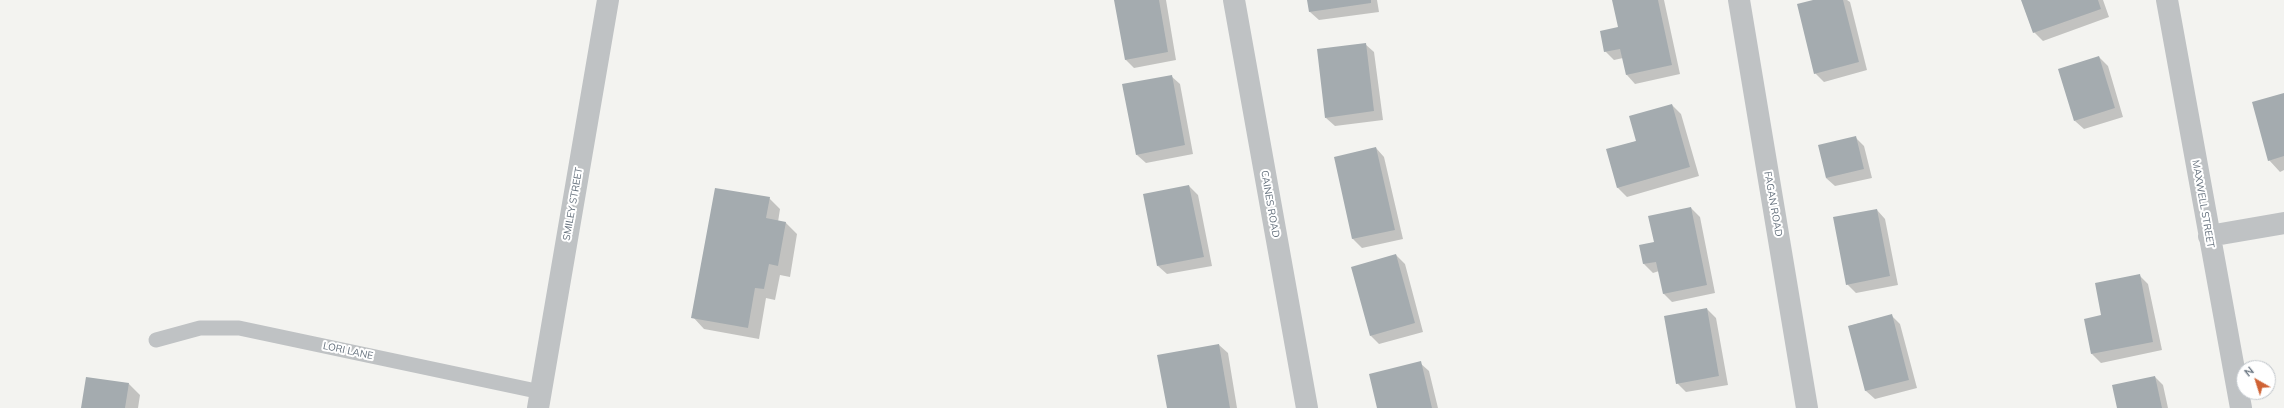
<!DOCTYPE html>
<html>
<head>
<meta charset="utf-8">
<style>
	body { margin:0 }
	#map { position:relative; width:2284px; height:408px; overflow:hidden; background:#f3f3f0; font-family:Mulish,sans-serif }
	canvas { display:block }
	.north { position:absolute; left:2236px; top:360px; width:40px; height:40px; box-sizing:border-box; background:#fff; border:1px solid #c1c6cb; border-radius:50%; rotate:321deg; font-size:11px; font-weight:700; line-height:16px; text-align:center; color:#65717d }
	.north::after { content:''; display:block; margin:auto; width:14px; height:18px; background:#cf6234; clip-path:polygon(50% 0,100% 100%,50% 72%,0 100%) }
</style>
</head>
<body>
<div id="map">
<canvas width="2284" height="408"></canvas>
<div class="north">N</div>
</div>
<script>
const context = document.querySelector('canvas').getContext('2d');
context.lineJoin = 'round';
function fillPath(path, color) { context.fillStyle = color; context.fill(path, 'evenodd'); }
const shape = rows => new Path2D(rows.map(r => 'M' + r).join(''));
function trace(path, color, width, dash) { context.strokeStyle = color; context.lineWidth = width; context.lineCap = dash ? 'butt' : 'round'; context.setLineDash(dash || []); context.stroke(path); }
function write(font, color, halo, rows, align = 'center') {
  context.font = font + ' Mulish,sans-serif'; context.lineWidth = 4; context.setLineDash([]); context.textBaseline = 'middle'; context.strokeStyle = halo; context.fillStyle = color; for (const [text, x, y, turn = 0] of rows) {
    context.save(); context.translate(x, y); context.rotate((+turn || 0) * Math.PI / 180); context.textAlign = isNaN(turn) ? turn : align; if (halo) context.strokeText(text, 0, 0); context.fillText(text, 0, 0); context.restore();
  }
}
const shadow = shape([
	[1115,0,1166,0,1176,60,1134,68,1126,60],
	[1308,0,1377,0,1379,12,1319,20,1310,12],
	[1613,0,1664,0,1680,74,1635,84,1627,75,1623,58,1614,60,1605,51,1619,28],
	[1817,0,1847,0,1850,2,1867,70,1824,82,1815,73],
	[2022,0,2103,0,2109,17,2043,41,2034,32],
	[1365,44,1374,52,1383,120,1335,126,1326,118],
	[2099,57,2108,66,2123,117,2084,129,2075,121],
	[1171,76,1180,84,1193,154,1146,163,1137,155],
	[2284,95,2284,170,2280,172,2269,160],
	[1672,105,1681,114,1699,176,1627,197,1618,188,1607,150,1637,141],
	[1855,137,1864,146,1872,178,1835,186,1826,178],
	[1376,148,1384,157,1403,239,1362,248,1353,239,1335,158],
	[1189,186,1198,195,1212,266,1167,274,1158,266],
	[769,198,780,209,778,222,786,223,797,234,790,277,780,275,775,300,766,298,759,339,704,329,693,317],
	[1691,208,1700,217,1715,293,1672,302,1664,294,1659,271,1653,273,1644,264,1640,246,1655,243],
	[1877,210,1885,219,1898,285,1856,293,1847,284],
	[1396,255,1405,264,1423,332,1379,344,1371,336],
	[2139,275,2148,284,2162,350,2101,363,2092,354,2085,320,2102,316],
	[1707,309,1716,318,1728,385,1686,392,1677,383],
	[1891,315,1900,324,1917,388,1875,399,1866,391,1849,326],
	[1219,345,1228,353,1237,408,1168,408],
	[1420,363,1429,371,1438,408,1378,408],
	[2155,377,2163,385,2168,408,2118,408],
	[129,384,140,395,138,408,82,408]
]);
const building = shape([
	[1114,0,1159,0,1168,52,1125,60],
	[1307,0,1371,0,1371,3,1309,12],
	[1612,0,1658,0,1672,65,1626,75,1620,49,1604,52,1600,31,1618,27],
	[1813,0,1843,0,1859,62,1814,74,1797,4],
	[2021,0,2098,0,2101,9,2033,33],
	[1366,43,1374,111,1325,118,1317,49],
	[2099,56,2115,108,2074,121,2058,69],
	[1172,75,1185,145,1136,155,1122,84],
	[2284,93,2284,156,2268,161,2252,102],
	[1672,104,1690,167,1617,188,1606,149,1636,141,1629,116],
	[1856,136,1864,169,1826,178,1818,145],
	[1376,147,1395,230,1352,239,1334,157],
	[1189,185,1204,257,1157,266,1143,194],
	[715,188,770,197,766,218,786,222,778,266,769,264,764,289,755,288,748,328,691,318],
	[1691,207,1707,285,1663,294,1656,262,1643,264,1639,245,1654,242,1648,216],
	[1877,209,1890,276,1846,285,1833,217],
	[1396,254,1415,323,1370,336,1351,267],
	[2140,274,2153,342,2091,354,2084,319,2101,315,2095,283],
	[1707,308,1719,376,1676,384,1664,316],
	[1892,314,1909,380,1865,391,1848,326],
	[1219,344,1230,408,1167,408,1157,355],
	[1421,361,1432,408,1377,408,1369,374],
	[2155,376,2162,408,2117,408,2112,385],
	[86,377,129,383,125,408,81,408]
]);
const lane = shape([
	[156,340,200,328,239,328,541,392]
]);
const street = shape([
	[1234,0,1307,408],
	[1739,0,1807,408],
	[2167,0,2241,408],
	[2209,236,2284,223],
	[538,408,608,0]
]);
const streetNames = [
	["SMILEY STREET",573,204,-80],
	["CAINES ROAD",1270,204,80],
	["FAGAN ROAD",1773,204,80],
	["MAXWELL STREET",2203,204,80],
	["LORI LANE",348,351,12]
];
fillPath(shadow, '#0003');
fillPath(building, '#a4abaf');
trace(lane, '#bfc2c4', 15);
trace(street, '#bfc2c4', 22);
write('10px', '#65717d', '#fff', streetNames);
</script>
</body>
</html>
